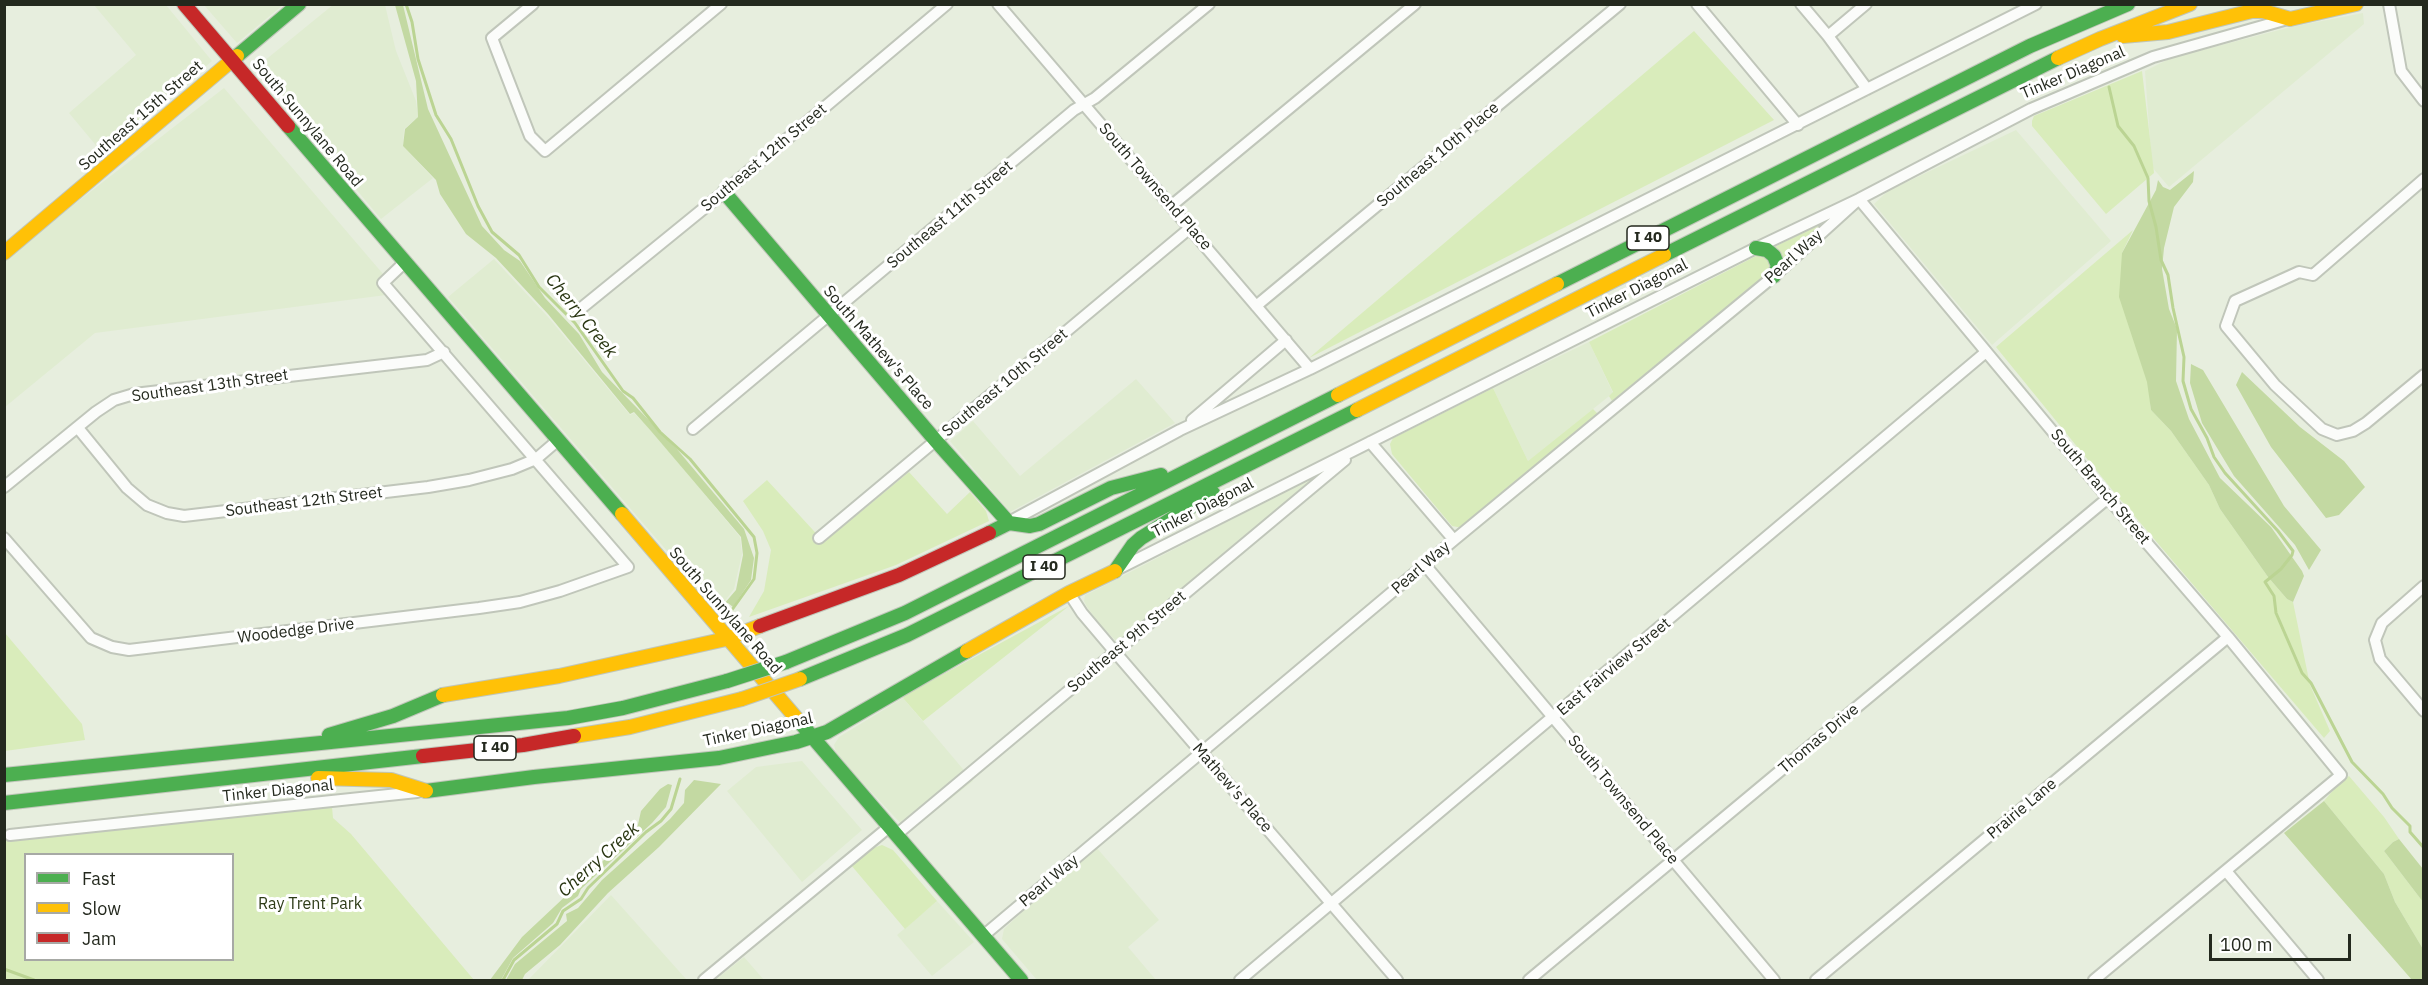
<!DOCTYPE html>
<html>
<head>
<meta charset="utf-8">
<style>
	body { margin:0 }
	#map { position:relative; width:2428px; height:985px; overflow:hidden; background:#e7eede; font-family:"IBM Plex Sans",sans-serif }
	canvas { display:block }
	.frame { position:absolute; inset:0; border:6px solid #24291e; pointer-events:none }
	.legend { position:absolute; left:24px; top:853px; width:210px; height:108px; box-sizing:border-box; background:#fff; border:2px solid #a7a9a5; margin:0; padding:8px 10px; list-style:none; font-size:18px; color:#24291e }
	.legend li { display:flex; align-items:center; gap:12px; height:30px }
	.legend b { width:30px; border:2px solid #a7a9a5 }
	.scale { position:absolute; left:2209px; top:934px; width:142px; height:27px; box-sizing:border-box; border:3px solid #24291e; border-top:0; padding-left:8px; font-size:18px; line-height:21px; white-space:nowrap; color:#24291e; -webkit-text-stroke:4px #fff; paint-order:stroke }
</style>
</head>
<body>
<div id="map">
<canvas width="2428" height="985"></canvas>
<div class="frame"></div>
<ul class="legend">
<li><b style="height:8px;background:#4caf50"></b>Fast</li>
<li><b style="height:8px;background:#ffc107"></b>Slow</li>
<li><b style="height:8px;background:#c62828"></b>Jam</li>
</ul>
<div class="scale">100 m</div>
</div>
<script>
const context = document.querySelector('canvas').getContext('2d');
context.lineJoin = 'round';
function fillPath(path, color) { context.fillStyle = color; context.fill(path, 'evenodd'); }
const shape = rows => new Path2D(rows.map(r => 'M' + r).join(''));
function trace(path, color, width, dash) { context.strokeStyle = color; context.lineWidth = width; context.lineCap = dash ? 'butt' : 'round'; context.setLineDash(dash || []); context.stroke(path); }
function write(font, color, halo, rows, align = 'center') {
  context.font = font + ' "IBM Plex Sans",sans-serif'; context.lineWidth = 6; context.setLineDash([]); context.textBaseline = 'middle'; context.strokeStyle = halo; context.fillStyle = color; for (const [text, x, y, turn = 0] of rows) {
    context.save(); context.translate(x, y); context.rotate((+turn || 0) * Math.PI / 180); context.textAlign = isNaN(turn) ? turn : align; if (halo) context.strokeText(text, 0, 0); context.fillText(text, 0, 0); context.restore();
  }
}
const built = shape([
	[334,4,385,5,396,51,416,101,418,117,404,129,403,146,433,178,381,219,258,72,258,66],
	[94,5,166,5,212,61,104,155,69,113,136,55],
	[204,5,283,5,237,43],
	[2363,13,2364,24,2169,187,2152,167,2145,71,2171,58,2291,27],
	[224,88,395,288,386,295,95,333,5,407,5,258],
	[2016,130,2111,241,1992,345,1874,204,1888,191],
	[494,259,548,317,630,415,634,413,652,431,740,537,742,554,734,589,718,610,448,297],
	[1589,342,1613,393,1528,461,1493,388],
	[1136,379,1175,423,1010,512,950,441,973,421,1020,476],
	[1311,478,1314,481,1119,644,1098,623,1087,607,1084,601,1085,595,1092,592],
	[903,698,973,781,909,832,857,777,836,752,834,745,839,737],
	[802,761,862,830,802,882,727,791,756,767],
	[1096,847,1159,920,1128,947,1156,980,1037,980,1002,939,1004,929,1039,896],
	[611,895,686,979,528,980],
	[937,901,974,942,932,976,897,935],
	[744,957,764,980,715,980]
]);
const green = shape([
	[1694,31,1774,120,1309,358],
	[2142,71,2154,173,2106,214,2032,126,2032,121,2034,116],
	[1833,218,1783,259,1774,247],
	[2133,230,2122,253,2148,382,2151,410,2171,431,2209,485,2220,509,2268,577,2287,599,2293,602,2310,685,2330,731,2324,738,2114,492,1996,347],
	[1760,254,1766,256,1771,263,1766,275,1612,401,1609,396,1613,392,1589,342],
	[1493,388,1528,461,1593,409,1598,414,1463,528,1452,526,1392,454,1390,444,1393,438],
	[909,472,947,514,970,492,986,511,989,521,896,565,749,617,764,591,771,550,763,531,743,501,767,480,824,542],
	[1069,606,923,721,903,698,905,695],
	[5,633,82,724,85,740,5,751],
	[2349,776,2384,817,2399,839,2393,842,2384,851,2423,902,2423,949,2395,902,2384,874,2324,801,2340,782],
	[332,807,333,818,351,834,474,980,5,980,4,830,159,812,160,825],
	[26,854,232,854,232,960,26,960],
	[882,845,893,850,937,901,905,929,851,865,870,849]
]);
const forest = shape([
	[395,5,403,5,428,109,482,226,504,250,520,261,545,298,579,334,602,372,676,448,744,529,754,558,751,580,733,607,728,603,724,604,736,590,743,555,741,537,651,431,634,412,630,414,548,314,496,258,466,234,440,194,436,180,403,146,405,129,418,117,416,81],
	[2194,171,2193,182,2174,207,2164,248,2162,269,2169,309,2177,329,2176,381,2189,419,2220,478,2271,527,2302,571,2304,576,2293,602,2287,599,2268,577,2220,509,2209,485,2171,431,2151,410,2147,382,2119,297,2122,253,2156,190,2158,180,2163,187,2170,190],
	[2191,364,2203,370,2284,506,2321,550,2309,570,2295,545,2234,476,2202,423,2190,383],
	[2242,372,2300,427,2344,461,2365,487,2339,515,2326,518,2271,447,2236,385],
	[694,780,721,784,659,847,608,893,560,945,525,974,522,980,506,980,515,964,567,921,566,914,578,908,602,880,670,819,684,803,685,790],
	[668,784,672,785,666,807,652,823,581,889,578,896,562,908,553,923,513,958,501,980,490,980,522,937,637,829,641,811,660,789],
	[2324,801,2384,874,2395,902,2423,949,2423,980,2412,980,2284,833],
	[2399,839,2423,869,2423,902,2384,851,2393,842]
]);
const stream = shape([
	[406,4,412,22,418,59,436,115,451,139,478,206,492,232,519,255,539,287,575,323,623,391,633,398,660,432,690,459,754,537,757,553,754,579,729,614],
	[2109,87,2118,126,2134,146,2148,178,2149,201,2156,227,2161,260,2168,275,2173,308,2184,357,2183,381,2191,409,2207,438,2214,457,2225,473,2278,531,2293,551,2292,555,2281,569,2265,582,2274,596,2276,613,2302,673,2311,683,2352,762,2383,794,2392,808,2410,826,2410,832,2424,848],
	[4,969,34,980],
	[503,980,514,960,557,924,563,911,581,899,588,888,646,832,661,821,671,809,680,779]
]);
const street = shape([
	[533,4,492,38,530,136,545,151,721,4],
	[998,4,1310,369],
	[1697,4,1798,125],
	[1801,4,1828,36,1867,89],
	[2389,4,2401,71,2424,101],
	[1828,36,1866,4],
	[2424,179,2313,275,2299,272,2235,301,2226,326,2275,385,2322,429,2337,435,2353,431,2366,423,2424,375],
	[1171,206,1415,4],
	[1256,306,1620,4],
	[579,310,724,192,947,4],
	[1192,420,1286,340],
	[78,428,127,488,147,505,167,513,184,516,428,487,469,480,512,469,536,459,557,441],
	[693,429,1074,110,1095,98,1209,4],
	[1370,442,1454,540],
	[4,487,96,412,114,400,134,394,427,360,444,352],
	[1011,521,1180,430,1310,369,2036,4],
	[4,538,91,638,112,647,129,650,479,608,520,602,560,591,628,567,383,283,404,263],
	[819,538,1190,228],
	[1425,565,1774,980],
	[1120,568,1756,248,1859,199,2031,109,2153,57,2284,20],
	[2424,586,2382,623,2375,640,2380,659,2424,711],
	[1069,593,1082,613,1115,652,1397,980],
	[10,835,417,792],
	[896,835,1345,460],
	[2226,871,2318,980],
	[983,936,1454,540,1774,276,1859,199,2108,498,2228,637,2341,775,2094,980],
	[704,980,889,827],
	[1240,980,1986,352],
	[1529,980,2108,498],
	[1816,980,2228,637]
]);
const fast = shape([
	[237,56,299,4],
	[288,126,622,514],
	[724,192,936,441,1009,523,989,533],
	[1756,248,1767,250,1774,256,1778,266,1774,276],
	[1664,255,2058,58],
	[1557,284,2030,46,2128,4],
	[1009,523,1030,526,1039,524,1111,488,1161,475],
	[1115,571,1133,545,1141,538,1213,493],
	[786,662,905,613,1338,395],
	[800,679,907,635,1357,410],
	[797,719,1021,980],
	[329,735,393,716,443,695],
	[4,775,568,718,623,708,727,681],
	[426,791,534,777,719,758,796,742,827,732,967,651],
	[4,803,423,756]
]);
const slow = shape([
	[2290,19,2356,4],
	[2123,36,2168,32,2252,11,2263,11,2290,19],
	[2058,58,2100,39,2190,4],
	[4,253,237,56],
	[1338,395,1557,284],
	[1357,410,1664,255],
	[622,514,797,719],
	[967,651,1069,593,1115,571],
	[443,695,559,676,726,639,760,626],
	[574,736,630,727,742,699],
	[318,778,391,780,426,791]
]);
const jam = shape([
	[184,4,288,126],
	[760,626,899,575,989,533],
	[423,756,523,745,574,736]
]);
const fastBridge = shape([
	[727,681,786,662]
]);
const slowBridge = shape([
	[742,699,800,679]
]);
const shields = [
	[1648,238,42],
	[1044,567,42],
	[495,748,42]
];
const shieldNames = [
	["I 40",1648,238],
	["I 40",1044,567],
	["I 40",495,748]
];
const streetNames = [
	["Tinker Diagonal",2073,73,-23],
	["Southeast 15th Street",141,116,-41],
	["South Sunnylane Road",307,123,50],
	["Southeast 10th Place",1438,155,-40],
	["Southeast 12th Street",764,158,-40],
	["South Townsend Place",1155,187,49],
	["Southeast 11th Street",950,215,-40],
	["Pearl Way",1794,257,-42],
	["Tinker Diagonal",1637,289,-27],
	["South Mathew's Place",878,348,49],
	["Southeast 10th Street",1005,383,-40],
	["Southeast 13th Street",210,386,-8],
	["South Branch Street",2100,487,50],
	["Southeast 12th Street",304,502,-7],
	["Tinker Diagonal",1203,508,-27],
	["Pearl Way",1421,568,-41],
	["South Sunnylane Road",725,611,49],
	["Woodedge Drive",296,631,-7],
	["Southeast 9th Street",1127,642,-40],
	["East Fairview Street",1614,667,-40],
	["Tinker Diagonal",758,730,-12],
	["Thomas Drive",1819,739,-40],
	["Mathew's Place",1232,788,49],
	["Tinker Diagonal",278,791,-6],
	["South Townsend Place",1623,800,50],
	["Prairie Lane",2022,809,-40],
	["Pearl Way",1049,881,-40]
];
const parkNames = [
	["Ray Trent Park",310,904]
];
const waterNames = [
	["Cherry Creek",581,316,51],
	["Cherry Creek",599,860,-42]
];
fillPath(built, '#e0ecd1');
fillPath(green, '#d9ecbb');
fillPath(forest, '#c3d9a2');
trace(stream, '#bbd493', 3);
trace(street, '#c0c6ba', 14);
trace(fast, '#c0c6ba', 16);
trace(slow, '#c0c6ba', 16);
trace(jam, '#c0c6ba', 16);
trace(street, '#fbfcfa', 10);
trace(fast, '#4caf50', 14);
trace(slow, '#ffc107', 14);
trace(jam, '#c62828', 14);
trace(fastBridge, '#c0c6ba', 16, []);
trace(slowBridge, '#c0c6ba', 16, []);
trace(fastBridge, '#4caf50', 14);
trace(slowBridge, '#ffc107', 14);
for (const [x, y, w] of shields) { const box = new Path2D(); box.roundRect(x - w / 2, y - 12, w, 24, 4.5); context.fillStyle = '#fff'; context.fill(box); trace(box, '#24291e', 1.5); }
write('bold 15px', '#24291e', null, shieldNames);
write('16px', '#24291e', '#fff', streetNames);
write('16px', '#2e3c18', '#fff', parkNames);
write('italic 18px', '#283511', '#fff', waterNames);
</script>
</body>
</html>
